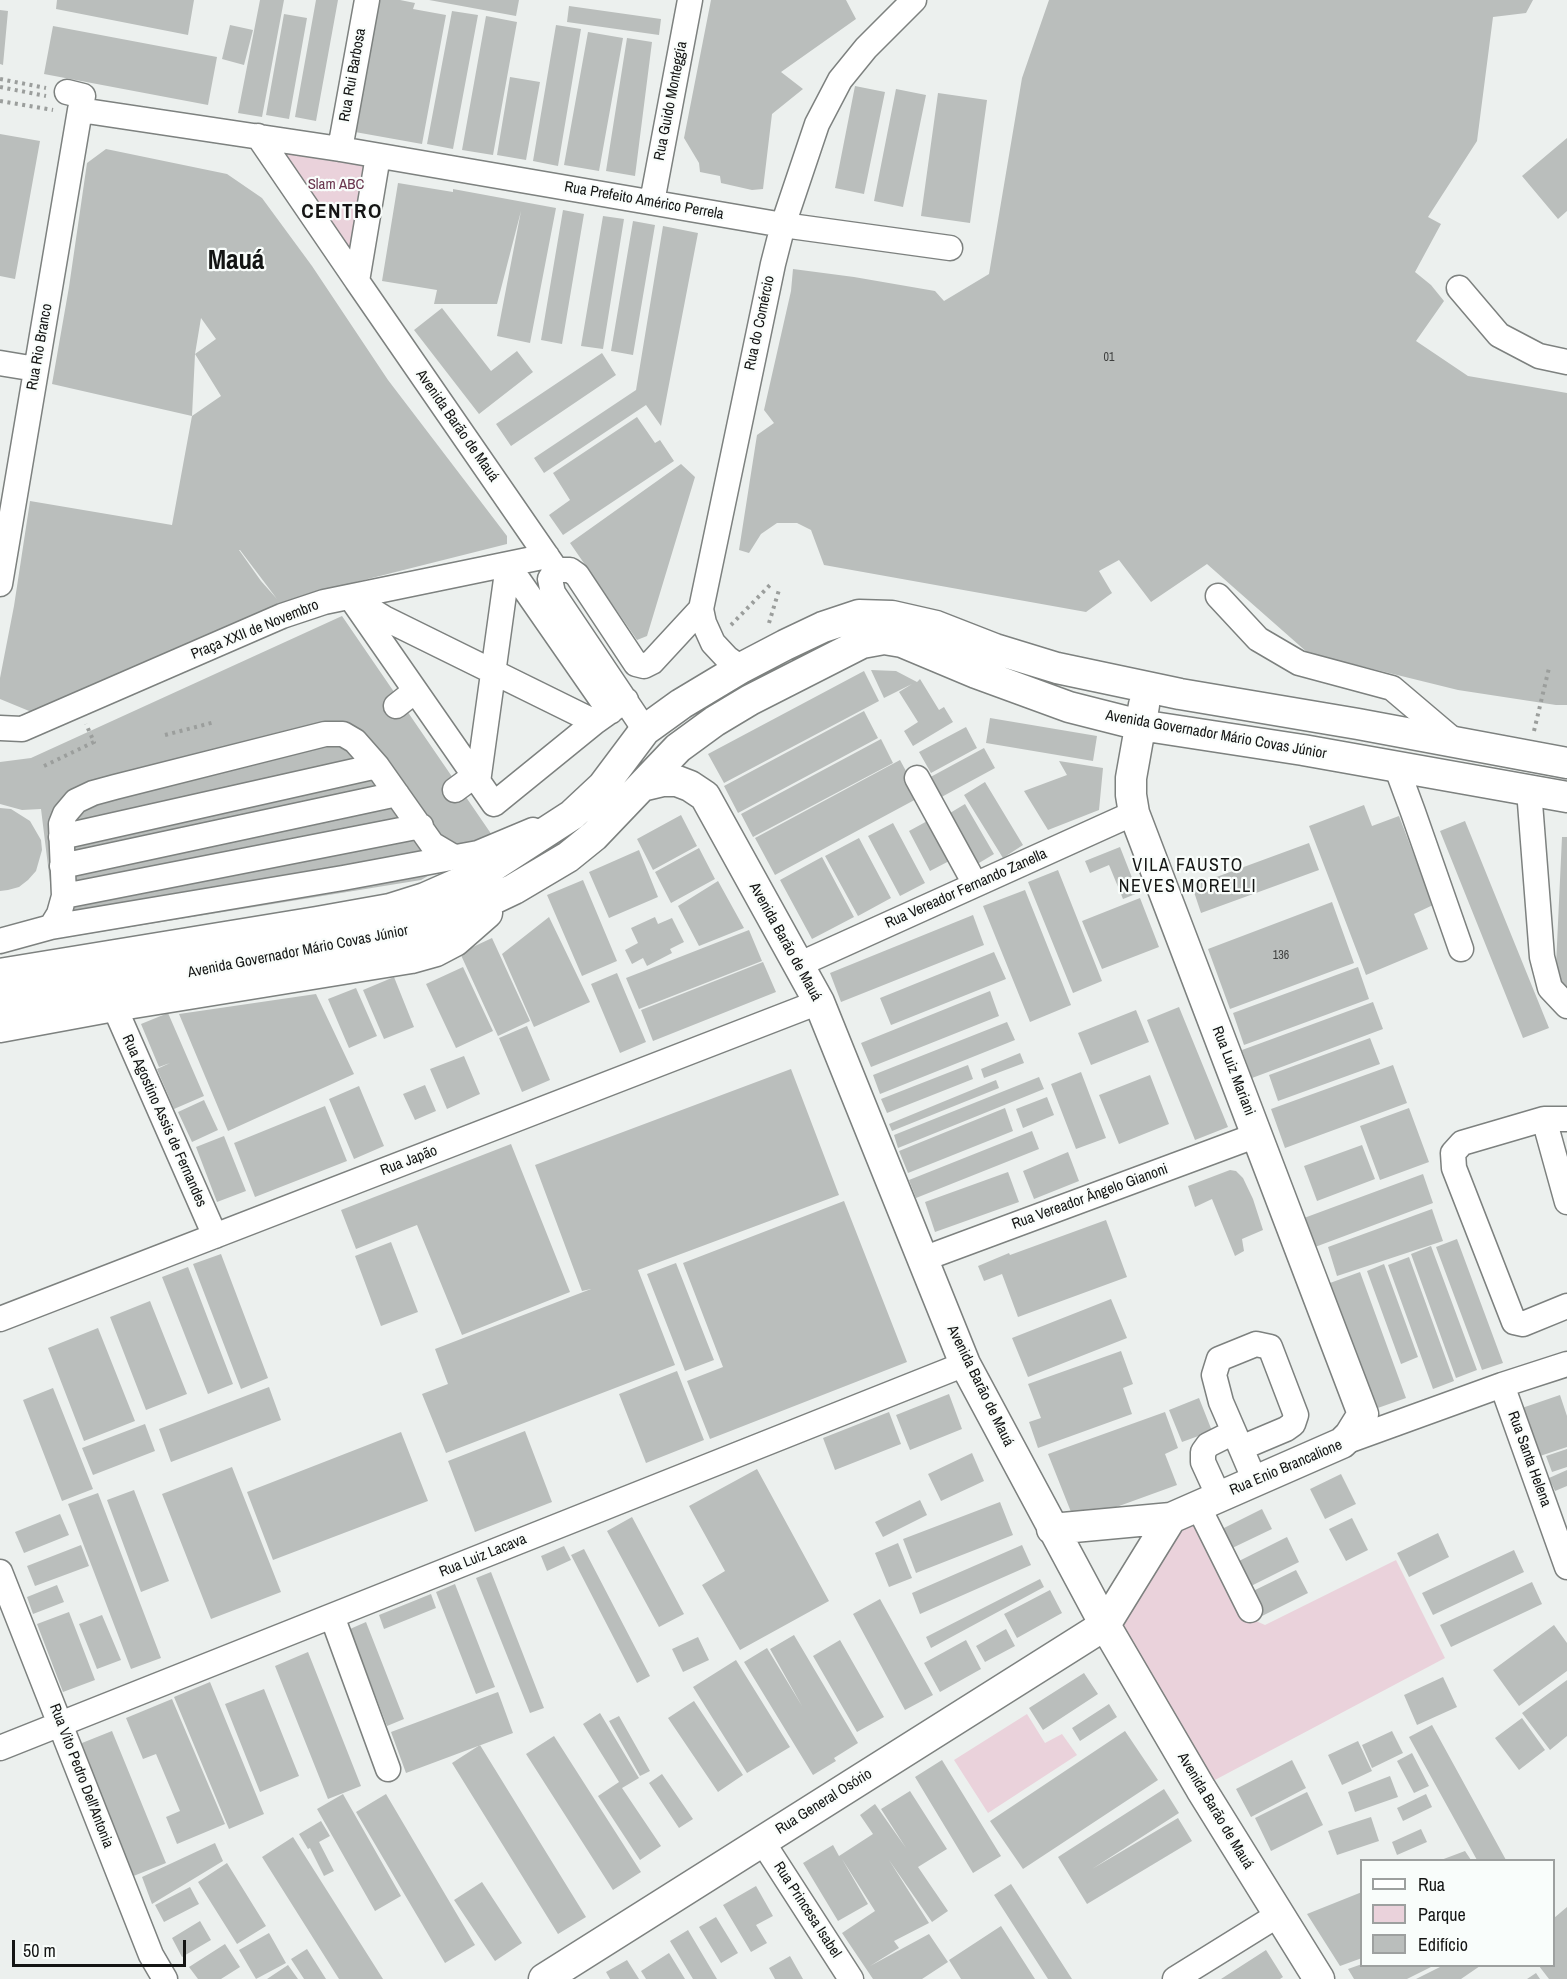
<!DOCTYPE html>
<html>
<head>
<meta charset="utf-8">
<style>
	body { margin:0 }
	#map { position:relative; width:1567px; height:1979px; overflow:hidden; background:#ecf0ee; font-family:"Archivo Narrow",sans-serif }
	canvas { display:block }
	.legend { position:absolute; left:1360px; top:1859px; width:195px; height:108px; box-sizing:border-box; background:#f9fdfb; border:2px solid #9da09f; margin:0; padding:8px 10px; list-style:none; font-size:18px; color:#141514 }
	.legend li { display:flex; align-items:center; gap:12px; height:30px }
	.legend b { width:30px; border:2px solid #9da09f }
	.scale { position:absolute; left:12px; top:1940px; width:174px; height:27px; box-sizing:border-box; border:3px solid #141514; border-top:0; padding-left:8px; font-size:18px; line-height:21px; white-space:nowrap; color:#141514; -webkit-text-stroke:4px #f9fdfb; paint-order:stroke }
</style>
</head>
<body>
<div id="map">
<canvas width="1567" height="1979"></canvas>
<ul class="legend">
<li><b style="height:8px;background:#fff"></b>Rua</li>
<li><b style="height:16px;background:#ead2db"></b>Parque</li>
<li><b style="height:16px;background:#babebc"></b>Edifício</li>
</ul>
<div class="scale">50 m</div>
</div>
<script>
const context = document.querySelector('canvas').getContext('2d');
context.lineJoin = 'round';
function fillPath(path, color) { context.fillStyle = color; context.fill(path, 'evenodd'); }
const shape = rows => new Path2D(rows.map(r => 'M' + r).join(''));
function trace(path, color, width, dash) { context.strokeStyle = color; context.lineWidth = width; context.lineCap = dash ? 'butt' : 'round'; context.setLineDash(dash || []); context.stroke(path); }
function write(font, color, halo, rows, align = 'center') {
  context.font = font + ' "Archivo Narrow",sans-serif'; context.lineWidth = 4.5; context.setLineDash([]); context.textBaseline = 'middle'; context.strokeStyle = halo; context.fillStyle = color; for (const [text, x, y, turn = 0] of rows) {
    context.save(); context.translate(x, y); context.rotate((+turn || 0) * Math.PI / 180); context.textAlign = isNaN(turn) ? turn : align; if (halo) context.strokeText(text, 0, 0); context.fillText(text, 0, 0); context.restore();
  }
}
const green = shape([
	[270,143,371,160,355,270],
	[1196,1513,1247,1617,1265,1625,1396,1560,1445,1658,1213,1781,1102,1612],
	[1027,1714,1045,1743,1062,1734,1077,1755,988,1813,954,1760]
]);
const building = shape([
	[57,0,194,0,188,35,56,9],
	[260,0,284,0,262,117,238,113],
	[316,0,338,0,316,121,295,117],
	[379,0,400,0,415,3,413,9,446,15,422,144,355,132],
	[429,0,519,0,516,16],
	[711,0,846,0,856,19,781,72,803,89,772,114,763,189,752,190,721,183,720,176,700,172,699,163,684,138],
	[1049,0,1533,0,1526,13,1493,17,1477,141,1428,217,1441,224,1415,272,1431,285,1444,301,1416,341,1468,376,1567,393,1567,705,1556,705,1458,690,1308,653,1207,564,1151,602,1119,560,1099,571,1112,593,1086,612,824,565,811,530,797,523,777,523,761,534,749,553,739,550,757,435,774,423,764,410,791,291,793,269,854,277,935,291,944,301,989,274,1022,78],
	[569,6,661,19,659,35,567,22],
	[0,10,8,11,3,65,0,64],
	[452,11,478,15,453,149,427,144],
	[284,14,307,18,289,119,266,115],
	[486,16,517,22,493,155,462,150],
	[230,25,253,30,244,65,222,59],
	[556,25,581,29,558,166,533,161],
	[53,26,217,57,208,105,44,74],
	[588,32,623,38,599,171,564,165],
	[627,38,652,42,635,176,606,171],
	[510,77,540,82,526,160,497,155],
	[855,86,885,92,864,194,835,188],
	[896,89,926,95,903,207,874,201],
	[938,93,987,100,970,223,921,216],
	[0,134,40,141,15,279,0,276],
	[1567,138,1567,211,1558,219,1522,176],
	[106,149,227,174,262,198,312,266,388,380,507,536,507,544,332,588,282,605,34,713,0,699,0,678,14,606,30,501,172,525,192,416,52,384,69,287,87,163],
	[201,318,216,339,195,354],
	[195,354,221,396,192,416],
	[239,550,240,550,277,599,261,581],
	[398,183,453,192,453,189,556,208,530,343,497,336,521,211,497,304,434,304,437,290,382,281],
	[563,210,584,214,562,344,541,340],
	[603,216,624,219,603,349,581,346],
	[633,221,655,225,633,355,611,351],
	[663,226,698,233,661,426,646,405,544,473,534,458,636,390],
	[442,308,491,371,517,351,533,372,479,414,414,330],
	[602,353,616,375,511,446,496,424],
	[637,417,655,443,660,440,674,461,563,535,549,515,570,500,553,473],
	[681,464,695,477,647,636,637,640,570,543],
	[342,616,494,838,421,880,57,939,41,809,22,810,0,804,0,762,31,758],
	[871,670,896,671,917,682,920,679,939,710,944,707,953,722,913,746,904,731,918,722,899,692,912,684,884,698],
	[864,671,879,701,724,783,708,754],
	[864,711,878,738,738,813,724,786],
	[990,718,1097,736,1093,761,986,743],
	[966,727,977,748,931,773,919,752],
	[881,739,893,763,753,837,741,814],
	[984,748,995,768,936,800,925,780],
	[900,760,920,797,775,875,755,838],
	[1059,761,1103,768,1099,810,1048,830,1024,791,1067,775],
	[985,782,1023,845,1003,858,964,795],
	[965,804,994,854,974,866,945,816],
	[1364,805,1372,826,1399,816,1433,905,1414,914,1428,949,1366,975,1309,826],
	[0,808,11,809,30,821,41,840,42,850,36,871,28,880,19,887,8,890,0,891],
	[681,815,697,846,653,870,637,839],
	[931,819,953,859,930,871,909,831],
	[1465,821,1549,1028,1523,1038,1440,831],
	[893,823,925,883,900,896,868,836],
	[1562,837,1567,837,1567,987,1555,987],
	[859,838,891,898,858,916,825,856],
	[1309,843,1319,870,1201,913,1192,886],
	[1120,847,1138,893,1123,899,1109,865,1090,873,1085,861],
	[699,848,715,879,671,903,655,872],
	[639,850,658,897,609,918,589,872],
	[822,857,854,917,812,939,780,880],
	[1058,870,1102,981,1073,993,1028,882],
	[583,880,617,961,582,976,547,895],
	[718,881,744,928,699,946,678,906],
	[1025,890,1071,1005,1030,1022,983,906],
	[1140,898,1159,947,1102,969,1082,921],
	[1332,902,1354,963,1230,1009,1208,949],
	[973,915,984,945,841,1002,830,973],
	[549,917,590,1002,534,1027,502,954],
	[655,917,658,924,672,918,684,942,670,949,672,953,647,966,643,958,632,964,625,950,638,943,631,928],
	[749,930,762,961,639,1009,626,978],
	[492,938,530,1021,498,1036,460,953],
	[994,952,1006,979,891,1025,880,998],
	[763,962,776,992,653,1041,641,1010],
	[463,967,493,1031,456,1048,426,984],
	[1358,967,1369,999,1244,1045,1233,1013],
	[617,973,646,1042,620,1053,591,984],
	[394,977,414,1027,384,1039,363,990],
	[356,988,377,1036,349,1048,328,999],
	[990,991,999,1016,871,1067,861,1043],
	[316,994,354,1074,228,1131,179,1014],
	[1373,1002,1383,1029,1252,1078,1242,1050],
	[1179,1007,1228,1127,1195,1140,1147,1020],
	[1136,1010,1149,1042,1091,1065,1078,1033],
	[168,1013,204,1096,174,1109,157,1069,170,1063,159,1067,141,1024],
	[1007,1022,1015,1040,880,1094,873,1075],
	[527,1026,550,1080,522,1092,499,1038],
	[1370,1038,1380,1064,1278,1101,1269,1075],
	[1020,1053,1024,1063,984,1078,981,1069],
	[464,1056,480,1094,447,1109,430,1069],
	[968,1065,973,1079,887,1113,881,1099],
	[1393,1065,1407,1103,1285,1148,1271,1109],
	[791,1069,839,1195,638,1270,675,1365,446,1453,422,1394,448,1384,435,1349,591,1289,582,1291,535,1165],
	[1081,1072,1106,1138,1076,1149,1051,1084],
	[1150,1075,1169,1124,1119,1144,1099,1095],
	[1039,1077,1044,1089,898,1148,894,1135],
	[996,1080,999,1088,892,1131,889,1124],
	[425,1085,436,1111,415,1120,403,1094],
	[359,1086,384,1146,354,1159,329,1099],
	[1047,1097,1054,1115,1023,1128,1016,1109],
	[204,1100,218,1130,192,1142,178,1112],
	[325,1106,347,1161,255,1197,234,1143],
	[1005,1108,1013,1131,908,1173,899,1151],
	[1409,1108,1429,1162,1380,1180,1360,1126],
	[1032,1131,1039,1149,916,1198,909,1180],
	[224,1136,246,1191,217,1202,196,1147],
	[511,1144,570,1292,462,1335,417,1225,356,1249,341,1210],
	[1362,1145,1375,1179,1317,1201,1304,1166],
	[1068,1152,1079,1181,1034,1199,1023,1171],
	[1230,1170,1236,1171,1243,1178,1253,1199,1263,1230,1242,1239,1244,1251,1235,1256,1212,1199,1195,1207,1188,1186],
	[1008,1172,1019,1202,935,1232,925,1202],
	[1423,1174,1433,1203,1315,1247,1304,1218],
	[844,1201,907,1362,710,1439,687,1381,723,1367,683,1263],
	[1432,1209,1443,1241,1337,1276,1328,1247],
	[1106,1220,1127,1277,1018,1317,1002,1274,984,1281,978,1266,1009,1253,1010,1255],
	[1457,1239,1503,1363,1482,1370,1436,1247],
	[391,1242,418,1312,381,1326,355,1256],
	[1431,1246,1477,1370,1456,1378,1411,1254],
	[221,1254,268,1378,241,1389,193,1264],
	[1409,1257,1454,1381,1433,1389,1388,1265],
	[676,1263,714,1360,685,1371,647,1274],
	[1384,1264,1418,1357,1401,1364,1367,1271],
	[188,1267,233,1384,208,1394,162,1277],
	[1360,1272,1406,1398,1375,1409,1330,1283],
	[1111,1299,1127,1338,1028,1377,1012,1338],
	[150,1301,187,1394,146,1410,110,1317],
	[98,1328,135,1421,84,1441,48,1348],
	[1121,1351,1133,1384,1123,1388,1132,1414,1038,1448,1029,1422,1041,1418,1028,1384],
	[677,1371,704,1440,646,1463,619,1394],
	[269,1387,281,1420,171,1462,159,1429],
	[53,1388,93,1489,62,1501,23,1400],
	[949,1394,962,1429,910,1450,896,1415],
	[1560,1395,1567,1416,1567,1447,1540,1456,1522,1408],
	[1199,1398,1212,1431,1182,1442,1169,1410],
	[889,1412,901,1444,835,1470,823,1438],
	[1165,1412,1178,1448,1165,1454,1177,1485,1075,1522,1048,1454],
	[145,1424,155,1451,93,1475,82,1448],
	[525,1431,552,1502,475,1532,448,1461],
	[401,1432,428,1501,273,1560,247,1492],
	[1567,1449,1567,1467,1552,1472,1546,1456],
	[972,1453,984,1481,941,1501,928,1474],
	[232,1467,281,1592,211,1619,162,1494],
	[757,1469,829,1601,740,1650,702,1585,725,1571,689,1506],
	[1567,1470,1567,1486,1555,1491,1549,1478],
	[1341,1474,1356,1504,1325,1519,1310,1489],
	[134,1490,169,1581,141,1592,107,1500],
	[98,1493,161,1658,131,1669,68,1504],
	[920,1500,927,1515,883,1537,875,1522],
	[1000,1502,1013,1535,916,1573,903,1539],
	[1262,1509,1272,1529,1226,1551,1216,1532],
	[60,1514,69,1535,24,1553,15,1532],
	[632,1517,684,1614,659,1627,607,1531],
	[1352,1518,1368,1550,1346,1561,1329,1529],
	[1438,1533,1449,1557,1409,1577,1397,1553],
	[1287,1537,1299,1562,1245,1589,1233,1564],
	[898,1543,912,1578,889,1587,875,1553],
	[81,1545,89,1566,35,1586,27,1566],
	[1022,1545,1031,1565,920,1614,912,1593],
	[564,1546,571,1560,547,1571,541,1556],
	[584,1549,650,1676,637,1683,571,1555],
	[1514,1550,1524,1572,1433,1615,1422,1593],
	[1296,1570,1308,1593,1262,1616,1251,1592],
	[491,1572,544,1708,530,1713,476,1578],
	[1040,1579,1044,1587,931,1648,926,1637],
	[1532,1582,1542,1604,1451,1647,1440,1625],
	[455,1584,495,1687,476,1694,436,1592],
	[57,1585,64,1602,33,1614,27,1597],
	[1050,1590,1062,1613,1017,1638,1004,1614],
	[431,1594,436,1608,384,1629,379,1615],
	[880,1599,933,1695,905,1710,853,1614],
	[69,1612,95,1680,63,1692,37,1624],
	[102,1615,121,1660,97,1669,79,1624],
	[366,1622,404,1719,387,1726,350,1629],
	[1554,1625,1567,1643,1567,1671,1519,1706,1493,1670],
	[1006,1629,1015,1646,985,1662,976,1646],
	[794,1635,858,1743,834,1758,836,1761,813,1775,744,1662,767,1648,802,1706,770,1649],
	[698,1637,709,1660,683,1672,672,1649],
	[840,1640,884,1717,857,1732,813,1656],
	[966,1640,981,1669,940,1692,924,1663],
	[308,1652,361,1786,328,1799,275,1666],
	[736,1660,790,1747,747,1773,693,1687],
	[1084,1673,1098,1694,1043,1730,1029,1708],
	[1443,1677,1457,1707,1417,1725,1404,1695],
	[1567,1680,1567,1736,1550,1750,1522,1713],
	[210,1682,264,1814,229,1829,174,1697],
	[264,1689,299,1776,260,1792,225,1704],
	[498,1692,513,1733,406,1773,391,1732],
	[172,1699,225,1824,177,1844,166,1817,180,1811,156,1754,143,1759,126,1718],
	[694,1701,743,1775,718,1792,668,1718],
	[1109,1704,1117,1717,1080,1741,1072,1728],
	[600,1713,639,1778,622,1788,661,1846,640,1860,598,1796,619,1782,583,1724],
	[619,1716,650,1771,640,1776,609,1721],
	[1522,1718,1545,1750,1519,1770,1495,1738],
	[1432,1725,1506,1860,1477,1860,1409,1737],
	[112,1731,166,1863,131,1877,77,1745],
	[1125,1731,1158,1780,1023,1869,990,1821],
	[1392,1731,1403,1753,1372,1768,1362,1745],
	[554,1736,641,1872,613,1890,526,1754],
	[1358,1741,1372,1771,1342,1785,1328,1755],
	[480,1745,586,1917,558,1934,452,1763],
	[1412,1753,1429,1786,1414,1793,1397,1761],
	[942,1760,1001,1856,973,1873,915,1777],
	[1292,1760,1306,1788,1251,1817,1236,1789],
	[662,1774,693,1819,679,1828,649,1783],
	[1390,1776,1398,1797,1355,1812,1348,1792],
	[1164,1789,1179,1813,1092,1869,1178,1818,1192,1841,1087,1904,1058,1857],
	[910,1791,947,1849,918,1867,948,1911,932,1922,889,1860,929,1923,894,1941,899,1948,870,1966,929,1934,948,1962,922,1979,873,1979,842,1933,875,1911,842,1859,868,1904,838,1921,803,1863,833,1845,839,1856,873,1834,860,1815,875,1804,906,1848,881,1809],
	[1307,1792,1323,1825,1271,1851,1255,1818],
	[343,1794,401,1896,375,1911,317,1809],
	[386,1794,475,1945,445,1963,356,1812],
	[1426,1794,1432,1807,1403,1821,1397,1808],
	[1371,1817,1379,1841,1337,1855,1328,1831],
	[321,1821,330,1836,319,1842,334,1871,324,1876,310,1848,308,1849,299,1834],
	[1421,1829,1427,1842,1397,1855,1392,1842],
	[293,1837,383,1979,339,1979,262,1857],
	[215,1843,223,1861,152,1904,142,1877],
	[1465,1851,1471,1860,1441,1860],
	[227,1863,266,1926,237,1944,198,1882],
	[482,1882,522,1943,495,1961,454,1900],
	[1011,1884,1072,1979,1048,1979,994,1895],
	[756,1886,773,1916,756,1925,767,1943,751,1952,723,1905],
	[190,1887,199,1904,164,1922,155,1905],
	[1362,1892,1362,1958,1340,1966,1307,1914],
	[1567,1907,1567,1979,1549,1979,1539,1966,1554,1965,1554,1918],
	[716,1917,738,1953,721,1963,699,1927],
	[200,1921,211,1940,182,1957,172,1938],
	[1001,1926,1035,1979,961,1979,949,1960],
	[688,1930,717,1979,693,1979,670,1941],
	[269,1933,286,1963,256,1979,239,1950],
	[225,1944,240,1967,221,1979,198,1979,189,1967],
	[307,1949,326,1979,304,1979,291,1959],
	[1266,1950,1283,1977,1280,1979,1221,1979],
	[669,1953,685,1979,646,1979,641,1971],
	[790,1956,803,1979,775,1979,769,1968],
	[627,1960,639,1979,610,1979,606,1972],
	[1362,1964,1362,1966,1433,1966,1407,1979,1354,1979,1348,1969],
	[288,1965,298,1979,267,1979],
	[1442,1966,1480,1966,1461,1979,1416,1979],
	[1536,1973,1540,1979,1527,1979]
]);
const path = shape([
	[0,79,46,88],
	[0,87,46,96],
	[0,101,53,110],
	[769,623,779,590],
	[731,625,770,585],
	[1534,731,1549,668],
	[165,735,215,722],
	[44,766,94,742,86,724]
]);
const minor = shape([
	[67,92,83,96,80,110,340,149,783,225,950,248],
	[258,136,357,281,378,156],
	[340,149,367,0],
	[652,202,690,0],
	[357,281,555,568],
	[1459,288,1499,335,1539,356,1567,362],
	[0,363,36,369],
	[508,565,610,712],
	[0,584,80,110],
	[1218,596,1258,639,1299,663,1392,688,1458,744],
	[351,598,494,804,595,722],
	[358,602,384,618,595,722,626,700],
	[741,668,727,658,713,643,704,623,701,609,773,264,783,225,817,124,840,80,866,48,914,0],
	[396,706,415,691],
	[0,728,22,729,282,616,324,602,547,556],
	[645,730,553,593,550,579,556,570,570,570,577,575,636,664,644,666,652,662,701,609],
	[1396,766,1413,812,1461,949],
	[917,778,975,884],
	[478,782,508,565],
	[455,790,474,776],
	[1529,790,1542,957,1550,988,1567,1006],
	[61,837,377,766],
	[62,866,397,794],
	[64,896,421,826],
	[51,927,343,878,478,853,533,830],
	[0,941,51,927,59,914,64,896,61,824,65,814,76,801,93,793,115,787,325,734,343,734,355,741,377,766,432,844,454,857],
	[798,965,1134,813],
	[114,1006,215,1236],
	[1544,1119,1567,1202],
	[1567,1119,1544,1119,1462,1143,1453,1153,1454,1168,1514,1322,1523,1324,1567,1306],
	[923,1259,1257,1135],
	[0,1319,819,1002],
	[1502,1385,1567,1567],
	[1342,1443,1502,1385,1567,1364],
	[1241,1448,1286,1429,1293,1424,1296,1415,1270,1347,1256,1344,1219,1359,1214,1375,1221,1402,1234,1432,1255,1481],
	[1219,1497,1203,1462,1203,1452,1208,1445,1234,1432],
	[1198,1506,1250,1610],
	[0,1572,151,1955,165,1979],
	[332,1616,388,1769],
	[0,1748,965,1364],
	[762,1841,851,1979],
	[1175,1979,1278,1915]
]);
const major = shape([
	[642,786,663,781,677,781,690,786,705,796,819,1002,965,1364,1105,1625,1201,1789,1319,1979],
	[0,974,317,922,390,909,425,898,484,872,572,815,603,786,645,730,681,704,741,668,785,645,823,627,859,615,892,616,936,626,995,649,1057,668,1180,694,1358,724,1567,763],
	[0,1003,326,949,397,936,453,918,514,889,568,857,594,836,678,748,715,721,750,700,862,643,884,639,902,642,976,673,1069,707,1140,725,1303,750,1567,797],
	[0,1027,114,1006,411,958,436,951,455,941,487,913],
	[1052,1529,1171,1518,1342,1443,1350,1435,1363,1414,1134,813,1131,795,1131,778,1144,705],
	[544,1979,1105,1625,1171,1518]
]);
const numberNames = [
	["01",1109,358],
	["136",1281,956]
];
const streetNames = [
	["Rua Rui Barbosa",353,75,-80],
	["Rua Guido Monteggia",671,101,-79],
	["Rua Prefeito Américo Perrela",644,201,10],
	["Rua do Comércio",760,323,-78],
	["Rua Rio Branco",40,347,-80],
	["Avenida Barão de Mauá",457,426,55],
	["Praça XXII de Novembro",255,630,-22],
	["Avenida Governador Mário Covas Júnior",1216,735,10],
	["Rua Vereador Fernando Zanella",966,889,-24],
	["Avenida Barão de Mauá",785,942,61],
	["Avenida Governador Mário Covas Júnior",298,952,-11],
	["Rua Luiz Mariani",1233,1071,69],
	["Rua Agostino Assis de Fernandes",164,1121,66],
	["Rua Japão",409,1161,-21],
	["Rua Vereador Ângelo Gianoni",1090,1197,-20],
	["Avenida Barão de Mauá",980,1386,64],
	["Rua Santa Helena",1529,1459,70],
	["Rua Enio Brancalione",1286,1468,-23],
	["Rua Luiz Lacava",483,1556,-22],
	["Rua Vito Pedro Dell'Antonia",81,1776,69],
	["Rua General Osório",824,1802,-32],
	["Avenida Barão de Mauá",1215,1811,59],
	["Rua Princesa Isabel",807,1910,57]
];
const parkNames = [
	["Slam ABC",336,185]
];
const quarterNames = [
	["VILA FAUSTO",1188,866],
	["NEVES MORELLI",1188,887]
];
const districtNames = [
	["CENTRO",342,212]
];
const townNames = [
	["Mauá",236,262]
];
fillPath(green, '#ead2db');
fillPath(building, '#babebc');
trace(minor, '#7d817f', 27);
trace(major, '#7d817f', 33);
trace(path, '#9b9e9c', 4, [3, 4.5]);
trace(minor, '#fff', 24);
trace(major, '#fff', 30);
write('12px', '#3e3f3e', null, numberNames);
write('15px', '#141514', '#f9fdfb', streetNames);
write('15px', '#6a364e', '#f9fdfb', parkNames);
context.letterSpacing = '1.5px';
write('18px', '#141514', '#f9fdfb', quarterNames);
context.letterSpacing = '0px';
context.letterSpacing = '1.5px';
write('bold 21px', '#141514', '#f9fdfb', districtNames);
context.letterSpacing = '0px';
write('bold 27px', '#141514', '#f9fdfb', townNames);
</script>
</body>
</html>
